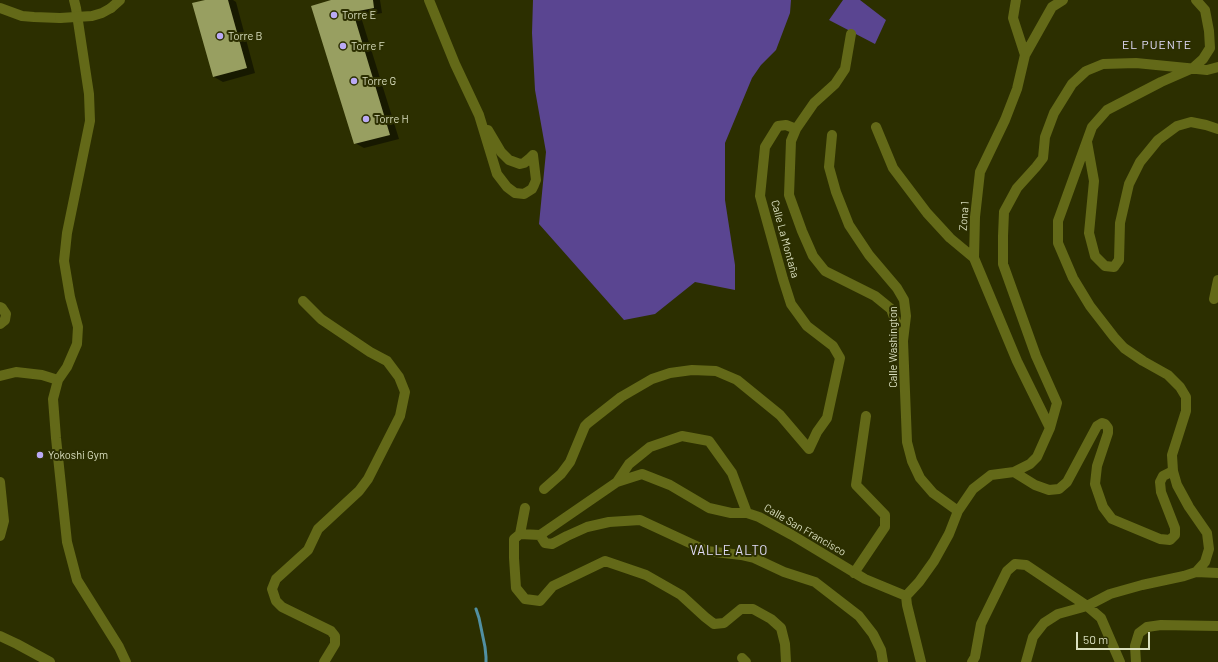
<!DOCTYPE html>
<html>
<head>
<meta charset="utf-8">
<style>
	body { margin:0 }
	#map { position:relative; width:1218px; height:662px; overflow:hidden; background:#2c2f00; font-family:Barlow,sans-serif }
	canvas { display:block }
	.scale { position:absolute; left:1076px; top:632px; width:74px; height:18px; box-sizing:border-box; border:2px solid #dadfbf; border-top:0; padding-left:5px; font-size:12px; line-height:14px; white-space:nowrap; color:#dadfbf; -webkit-text-stroke:3px #2c2f00; paint-order:stroke }
</style>
</head>
<body>
<div id="map">
<canvas width="1218" height="662"></canvas>
<div class="scale">50 m</div>
</div>
<script>
const context = document.querySelector('canvas').getContext('2d');
context.lineJoin = 'round';
function fillPath(path, color) { context.fillStyle = color; context.fill(path, 'evenodd'); }
const shape = rows => new Path2D(rows.map(r => 'M' + r).join(''));
function trace(path, color, width, dash) { context.strokeStyle = color; context.lineWidth = width; context.lineCap = dash ? 'butt' : 'round'; context.setLineDash(dash || []); context.stroke(path); }
function write(font, color, halo, rows, align = 'center') {
  context.font = font + ' Barlow,sans-serif'; context.lineWidth = 4; context.setLineDash([]); context.textBaseline = 'middle'; context.strokeStyle = halo; context.fillStyle = color; for (const [text, x, y, turn = 0] of rows) {
    context.save(); context.translate(x, y); context.rotate((+turn || 0) * Math.PI / 180); context.textAlign = isNaN(turn) ? turn : align; if (halo) context.strokeText(text, 0, 0); context.fillText(text, 0, 0); context.restore();
  }
}
const green = shape([
	[533,0,791,0,790,13,776,50,761,65,752,78,725,143,725,200,735,265,735,290,695,282,655,314,624,320,539,224,546,152,535,90,532,33],
	[843,0,860,0,886,20,875,44,829,20]
]);
const shadow = shape([
	[210,0,233,0,236,2,255,73,223,82,214,77],
	[336,0,380,0,382,13,361,17,399,139,364,148,355,143]
]);
const stream = shape([
	[476,609,479,618,485,647,486,657,486,662]
]);
const building = shape([
	[205,0,228,0,247,68,213,77,192,3],
	[331,0,373,0,374,8,353,12,390,135,354,144,311,6]
]);
const minor = shape([
	[74,0,76,8,89,94,90,121,67,233,64,261,70,297,78,327,77,344,67,367,58,380,53,399,56,438,67,542,77,580,119,647,126,662],
	[429,0,455,64,479,115,497,174,507,187,515,193,524,194,532,189,534,185,536,180,533,155],
	[1016,0,1013,18,1025,55,1017,89,1005,120,980,172,975,217,974,258,1017,361,1050,428],
	[0,8,22,16,34,17,60,18],
	[111,8,120,0],
	[851,34,845,69,835,84,814,103,796,129,791,141,789,195,802,231,813,256,825,271,875,296,891,309,902,339],
	[1025,55,1052,7,1063,0],
	[876,127,893,168,927,213,950,238,974,258],
	[488,130,501,152,509,160,520,164,524,163,529,159,533,155],
	[832,135,829,167,836,192,849,225,869,255,897,288,904,300,906,316,903,341,907,442,912,461,920,478,933,493,958,511],
	[1087,142,1094,181,1089,233,1095,256,1105,266,1114,267,1119,260,1120,223,1129,184,1140,162,1158,140,1177,126,1191,122,1206,125,1218,129],
	[1214,299,1218,280],
	[303,301,321,319,370,352,387,361,399,377,405,392,400,416,368,479,359,491,318,529,308,550,276,579,272,589,276,601,282,607,331,631,335,636,335,644,324,662],
	[0,307,2,308,6,314,5,320,0,324],
	[0,376,16,372,42,375,58,380],
	[1014,472,1035,485,1049,490,1059,489,1067,482,1097,426,1102,423,1105,424,1108,428,1108,433,1097,466,1095,484,1103,507,1112,519,1160,539,1170,540,1175,535,1175,528,1161,492,1160,482,1163,476,1173,471],
	[0,482,4,521,0,536],
	[617,482,629,464,650,447,682,436,709,441,732,473,747,513],
	[544,489,561,474,570,462,585,426,588,423,621,397,652,379,670,373,692,370,716,371,737,380,780,415,809,449,817,432,827,418,840,358,833,346,807,326,791,304,783,279,760,196,765,147,778,126,786,125,796,129],
	[520,534,540,535,617,482,642,474,670,485,709,508,731,513,747,513,759,517,792,535,865,579,906,596],
	[520,534,514,539,514,558,516,588,525,599,540,601,553,586,605,561,646,575,681,595,705,617,714,624,724,623,741,609,753,609,771,619,781,628,785,644,786,662],
	[520,534,525,508],
	[540,535,545,543,552,544,567,536,587,527,609,522,640,520,707,551,741,555,754,558,784,572,815,582,859,616,873,634,881,650,883,662],
	[1196,572,1218,573],
	[854,573,885,527,885,515,856,485,866,416],
	[0,636,17,644,50,662],
	[742,658,746,662],
	[921,662,907,605,906,596,919,582,934,561,949,534,958,511,973,489,991,475,1014,472,1030,464,1037,457,1050,428,1057,403,1036,356,1003,264,1003,236,1004,212,1017,188,1036,167,1043,158,1045,137,1054,113,1072,84,1086,71,1103,64,1136,63,1207,70,1218,67],
	[972,662,975,657,981,624,1007,571,1015,564,1026,565,1087,606,1101,618,1120,662],
	[1026,662,1033,637,1044,623,1058,614,1087,606,1110,594,1142,585,1184,576,1196,572,1205,562,1209,549,1207,533,1189,507,1177,485,1173,471,1172,455,1186,411,1186,397,1180,387,1168,375,1143,361,1124,348,1114,337,1090,306,1073,278,1058,243,1058,221,1092,127,1107,110,1161,82,1193,68,1203,59,1210,48,1209,31,1205,10,1196,0],
	[1136,662,1135,646,1139,633,1147,627,1161,625,1218,626]
]);
const minorBridge = shape([
	[60,18,92,16,102,13,111,8]
]);
const markers = [
	[334,15,4,"#bbaaf6"],
	[220,36,4,"#bbaaf6"],
	[343,46,4,"#bbaaf6"],
	[354,81,4,"#bbaaf6"],
	[366,119,4,"#bbaaf6"],
	[40,455,4,"#bbaaf6"]
];
const poiNames = [
	["Torre E",342,15],
	["Torre B",228,36],
	["Torre F",351,46],
	["Torre G",362,81],
	["Torre H",374,119],
	["Yokoshi Gym",48,455]
];
const streetNames = [
	["Zona 1",964,216,-86],
	["Calle La Montaña",785,239,75],
	["Calle Washington",893,347,-90],
	["Calle San Francisco",805,530,30]
];
const neighbourhoodNames = [
	["EL PUENTE",1157,45]
];
const quarterNames = [
	["VALLE ALTO",729,551]
];
fillPath(green, '#5a4591');
fillPath(shadow, '#0007');
trace(stream, '#5190a2', 3);
fillPath(building, '#989f61');
trace(minor, '#636918', 10);
trace(minorBridge, '#636918', 10);
for (const [x, y, r, color] of markers) { const dot = new Path2D(); dot.arc(x, y, r, 0, 2 * Math.PI); context.fillStyle = color; context.fill(dot); trace(dot, '#2c2f00', 1.5); }
write('11px', '#dadfbf', '#2c2f00', poiNames, 'left');
write('11px', '#dadfbf', '#2c2f00', streetNames);
context.letterSpacing = '1px';
write('12px', '#e2ddfa', '#2c2f00', neighbourhoodNames);
context.letterSpacing = '0px';
context.letterSpacing = '1px';
write('13px', '#e2ddfa', '#2c2f00', quarterNames);
context.letterSpacing = '0px';
</script>
</body>
</html>
